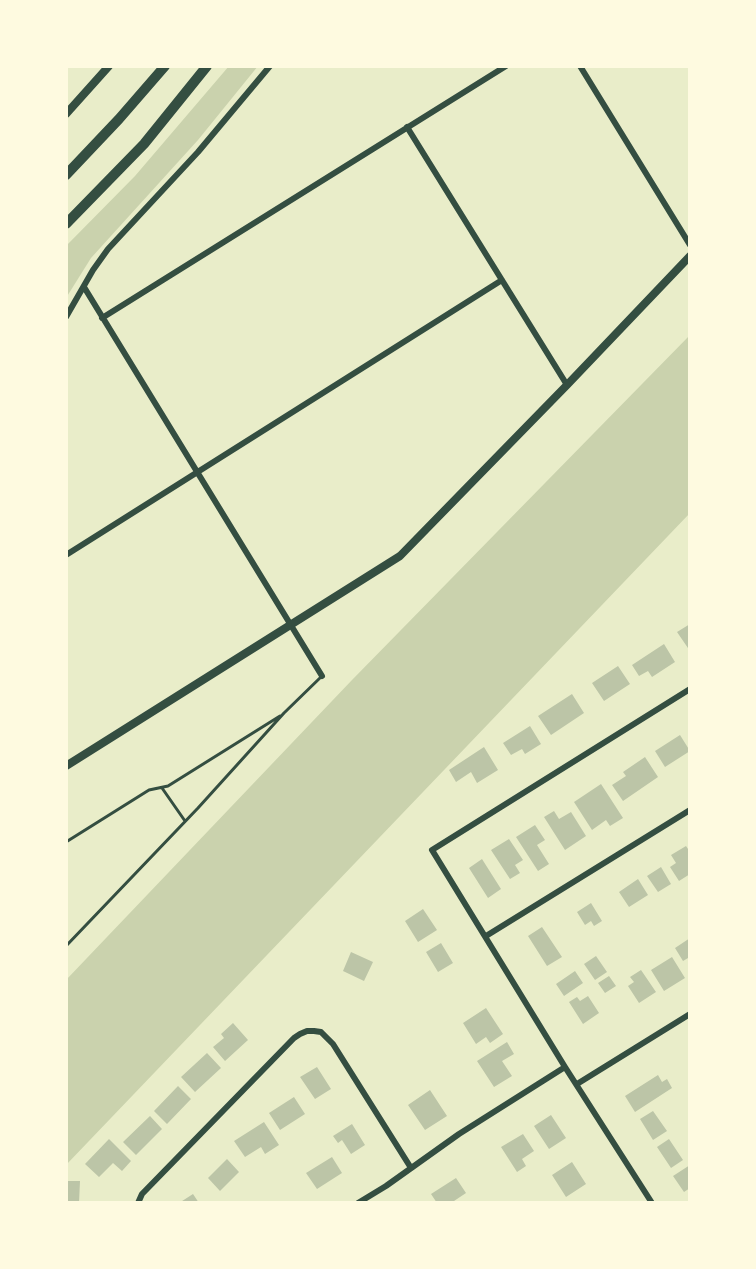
<!DOCTYPE html>
<html>
<head>
<meta charset="utf-8">
<style>
	body { margin:0 }
	#map { position:relative; width:756px; height:1269px; overflow:hidden; background:#e9edc9; font-family:Mulish,sans-serif }
	canvas { display:block }
	.frame { position:absolute; inset:0; border:68px solid #fefae0; pointer-events:none }
</style>
</head>
<body>
<div id="map">
<canvas width="756" height="1269"></canvas>
<div class="frame"></div>
</div>
<script>
const context = document.querySelector('canvas').getContext('2d');
context.lineJoin = 'round';
function fillPath(path, color) { context.fillStyle = color; context.fill(path, 'evenodd'); }
const shape = rows => new Path2D(rows.map(r => 'M' + r).join(''));
function trace(path, color, width, dash) { context.strokeStyle = color; context.lineWidth = width; context.lineCap = dash ? 'butt' : 'round'; context.setLineDash(dash || []); context.stroke(path); }
const green = shape([
	[229,66,258,66,198,140,91,258,66,298,66,246,135,176],
	[690,335,690,513,66,1165,66,980,352,680]
]);
const building = shape([
	[690,624,690,651,677,632],
	[664,644,675,662,652,677,648,671,639,676,632,665],
	[618,666,630,684,604,701,592,683],
	[572,694,584,713,551,735,538,716],
	[530,726,541,744,525,754,522,749,511,755,503,743],
	[680,735,690,751,665,767,655,751],
	[484,747,498,770,477,783,471,772,456,782,449,770],
	[645,757,658,777,623,801,612,785,626,776,623,772],
	[601,784,623,818,610,826,606,820,592,830,574,802],
	[554,811,559,819,571,812,586,836,565,850,544,817],
	[535,825,545,840,537,845,549,864,538,871,516,837],
	[509,839,523,860,515,865,520,873,510,879,491,850],
	[686,846,690,852,690,874,679,881,670,867,676,863,671,855],
	[482,859,501,889,488,898,469,868],
	[661,867,671,884,658,892,647,876],
	[638,879,648,895,629,907,619,892],
	[591,903,602,921,594,926,591,921,585,925,577,912],
	[423,909,437,930,418,942,405,921],
	[542,927,562,957,547,966,528,936],
	[690,938,690,961,688,958,683,961,675,948],
	[441,943,453,963,438,972,426,952],
	[351,952,373,962,364,981,343,971],
	[596,956,607,972,595,980,584,964],
	[672,957,685,978,664,991,651,970],
	[641,970,656,992,639,1003,628,986,634,982,630,977],
	[575,971,583,983,564,996,556,984],
	[609,976,616,986,605,993,598,983],
	[588,996,599,1013,583,1024,569,1002,577,997,580,1001],
	[486,1008,503,1034,490,1043,486,1037,476,1044,463,1023],
	[233,1023,248,1040,225,1061,213,1047,224,1038,221,1034],
	[507,1042,514,1054,502,1061,512,1076,494,1087,477,1061],
	[207,1053,221,1068,195,1092,181,1077],
	[317,1067,331,1089,315,1099,300,1077],
	[658,1075,662,1082,667,1079,672,1088,635,1112,625,1096],
	[178,1086,191,1099,167,1124,154,1111],
	[430,1090,447,1116,425,1130,408,1105],
	[294,1097,305,1114,280,1130,269,1113],
	[653,1111,667,1131,653,1140,640,1119],
	[551,1115,566,1138,549,1149,534,1126],
	[150,1116,162,1129,136,1155,123,1142],
	[264,1122,279,1145,265,1154,261,1147,245,1157,234,1141],
	[352,1124,365,1145,351,1154,342,1140,338,1143,333,1136],
	[523,1134,534,1151,522,1159,526,1166,517,1172,501,1147],
	[109,1139,131,1161,122,1171,113,1163,99,1177,85,1164],
	[669,1139,683,1160,671,1168,657,1147],
	[332,1157,342,1173,317,1189,306,1173],
	[227,1159,239,1172,220,1191,208,1178],
	[572,1162,586,1184,566,1197,552,1175],
	[690,1165,690,1188,684,1192,673,1176],
	[456,1178,466,1193,451,1203,437,1203,431,1194],
	[66,1181,80,1181,79,1203,66,1203],
	[193,1194,199,1203,179,1203]
]);
const service = shape([
	[162,788,185,821],
	[66,842,149,790,168,786,280,716],
	[66,946,198,808,284,713,322,676]
]);
const minor = shape([
	[580,66,690,245],
	[407,127,567,385],
	[84,287,322,676],
	[66,317,93,270,108,249,198,152,270,66],
	[102,318,506,66],
	[66,555,502,280],
	[486,936,690,810],
	[577,1084,690,1014],
	[138,1203,142,1194,294,1038,300,1034,307,1031,314,1031,321,1032,333,1044,411,1168],
	[358,1203,386,1186,459,1134,565,1067],
	[652,1203,565,1067,432,850,690,689]
]);
const tertiary = shape([
	[66,114,109,66],
	[66,766,400,556,567,385,690,256]
]);
const motorway = shape([
	[66,175,119,119,165,66],
	[66,224,144,144,207,66]
]);
fillPath(green, '#cad2ad');
fillPath(building, '#bcc5a7');
trace(service, '#344e41', 3);
trace(minor, '#344e41', 6);
trace(tertiary, '#344e41', 8);
trace(motorway, '#344e41', 10);
</script>
</body>
</html>
